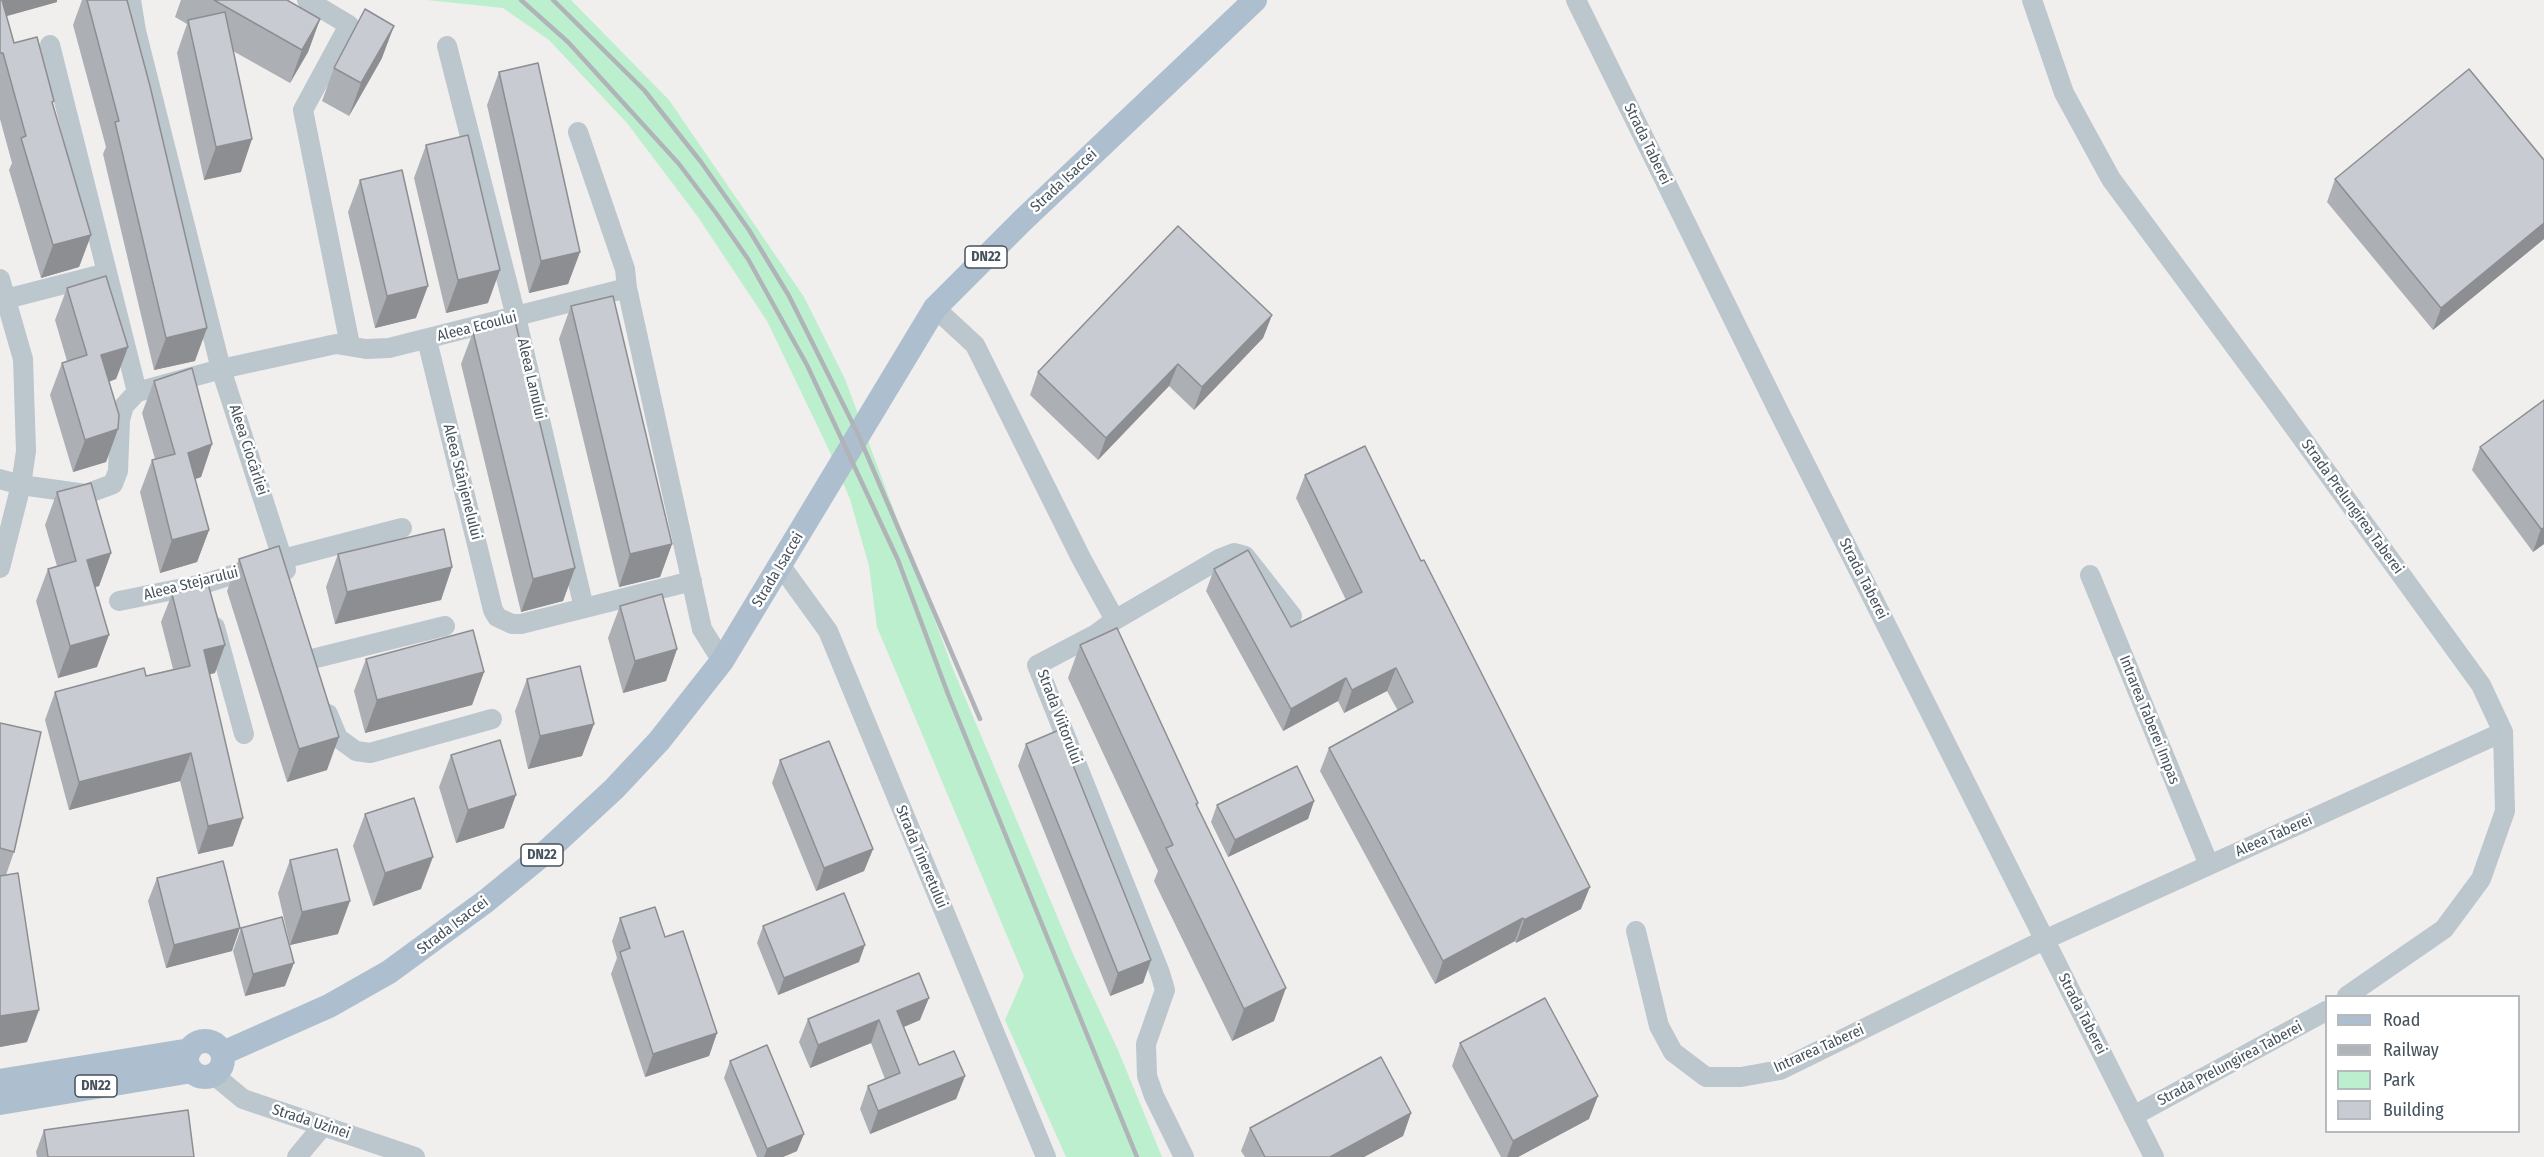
<!DOCTYPE html>
<html>
<head>
<meta charset="utf-8">
<style>
	body { margin:0 }
	#map { position:relative; width:2544px; height:1157px; overflow:hidden; background:#f1eeee; font-family:"Fira Sans Condensed",sans-serif }
	canvas { display:block }
	.legend { position:absolute; left:2325px; top:995px; width:195px; height:138px; box-sizing:border-box; background:#fff; border:2px solid #b5babe; margin:0; padding:8px 10px; list-style:none; font-size:18px; color:#46525c }
	.legend li { display:flex; align-items:center; gap:12px; height:30px }
	.legend b { width:30px; border:2px solid #b5babe }
</style>
</head>
<body>
<div id="map">
<canvas width="2544" height="1157"></canvas>
<ul class="legend">
<li><b style="height:8px;background:#adbfce"></b>Road</li>
<li><b style="height:8px;background:#b0b4b9"></b>Railway</li>
<li><b style="height:16px;background:#bbefcd"></b>Park</li>
<li><b style="height:16px;background:#c8cbd1"></b>Building</li>
</ul>
</div>
<script>
const context = document.querySelector('canvas').getContext('2d');
context.lineJoin = 'round';
function fillPath(path, color) { context.fillStyle = color; context.fill(path, 'evenodd'); }
const shape = rows => new Path2D(rows.map(r => 'M' + r).join(''));
function trace(path, color, width, dash) { context.strokeStyle = color; context.lineWidth = width; context.lineCap = dash ? 'butt' : 'round'; context.setLineDash(dash || []); context.stroke(path); }
function write(font, color, halo, rows, align = 'center') {
  context.font = font + ' "Fira Sans Condensed",sans-serif'; context.lineWidth = 5; context.setLineDash([]); context.textBaseline = 'middle'; context.strokeStyle = halo; context.fillStyle = color; for (const [text, x, y, turn = 0] of rows) {
    context.save(); context.translate(x, y); context.rotate((+turn || 0) * Math.PI / 180); context.textAlign = isNaN(turn) ? turn : align; if (halo) context.strokeText(text, 0, 0); context.fillText(text, 0, 0); context.restore();
  }
}
const green = shape([
	[427,0,571,0,669,100,804,297,845,379,953,669,1073,954,1118,1050,1162,1157,1066,1157,1005,1020,1024,976,877,627,869,566,850,499,829,450,767,321,698,217,627,123,549,40,503,8]
]);
const minor = shape([
	[131,0,136,31,221,369,286,570],
	[307,0,349,25,303,110,350,345],
	[1576,0,1779,412,2154,1157],
	[2032,0,2064,93,2111,179,2273,398,2481,685,2503,732,2505,811,2481,879,2444,929,2347,996],
	[50,45,137,392],
	[447,46,516,317,584,608],
	[578,132,625,269,627,288,702,629,722,661],
	[0,279,23,359,26,451,21,485,0,568],
	[6,299,107,273],
	[935,308,975,345,1081,558,1115,620,1096,634,1037,665,1160,973,1165,990,1146,1044,1147,1076,1154,1096,1184,1157],
	[427,340,493,610,497,617,512,624,521,624,692,581],
	[0,479,21,485,86,494,113,484,118,471,120,420,124,406,137,392,221,369,336,344,366,349,389,348,627,288],
	[781,566,828,631,1046,1157],
	[2090,575,2209,865],
	[119,601,203,584,283,559,402,528],
	[1115,620,1221,558,1234,553,1245,556,1292,616],
	[215,627,244,734],
	[312,659,445,626],
	[328,714,338,738,356,751,370,753,492,719],
	[1636,931,1659,1026,1673,1052,1706,1077,1741,1077,1780,1070,2044,940,2503,732],
	[214,1075,243,1099,415,1157],
	[2133,1116,2326,1011],
	[297,1157,322,1127]
]);
const major = shape([
	'187 1059a18 18 0 1 1 36 0a18 18 0 1 1-36 0Z',
	[223,1053,329,1006,389,972,486,901,547,851,614,789,659,741,722,661,935,308,1023,220,1255,0],
	[0,1081,190,1050],
	[0,1103,192,1071]
]);
const rail = shape([
	[521,0,568,42,679,164,716,213,748,259,807,365,898,560,948,694,1137,1157],
	[553,0,644,90,701,162,749,230,789,296,858,434,980,719]
]);
const wall = shape([
	[0,0,57,0,57,2,6,16,14,43,53,105,91,235,79,267,41,278,9,170,12,163,0,119],
	[82,0,127,0,195,361,154,370,103,154,106,147,73,25],
	[181,0,287,0,320,19,308,52,290,83,233,51,241,172,204,180,177,53,187,24,175,17],
	[382,58,349,116,322,101,334,68],
	[499,72,580,252,568,284,529,293,487,105],
	[426,145,488,303,446,313,414,178],
	[2544,160,2544,239,2433,330,2327,202,2335,179],
	[360,180,416,318,375,328,348,212],
	[67,288,128,347,116,379,109,382,118,429,106,462,73,472,50,395,62,363,67,361,55,320],
	[571,306,672,544,660,577,619,587,559,339],
	[1272,315,1263,338,1194,410,1169,386,1098,460,1030,395,1038,372],
	[473,332,575,568,563,601,521,612,461,364],
	[154,381,212,444,201,477,195,479,209,530,197,562,160,573,140,492,152,460,155,459,142,413],
	[2544,400,2544,544,2533,552,2472,470,2480,447],
	[1305,475,1581,909,1516,943,1515,941,1435,984,1320,771,1329,748,1398,711,1387,691,1344,713,1338,701,1283,731,1206,591,1214,569,1291,627,1346,600,1296,498],
	[57,492,111,553,99,586,95,587,97,667,58,678,36,601,48,569,57,566,45,525],
	[338,554,452,567,441,600,335,624,326,587],
	[239,559,327,770,287,782,227,591],
	[172,594,215,673,209,674,233,846,198,854,180,781,69,810,45,720,55,692,146,676,173,669,161,622],
	[620,606,677,649,666,681,623,693,608,638],
	[1080,645,1198,803,1197,806,1274,1021,1232,1041,1154,881,1158,871,1068,678],
	[366,659,484,672,472,705,365,733,354,691],
	[527,679,582,756,528,769,515,711],
	[0,723,14,852,6,875,27,1042,0,1047],
	[1026,744,1151,960,1143,983,1110,996,1018,766],
	[451,755,504,828,456,843,439,787],
	[780,760,873,849,864,871,816,891,772,783],
	[1314,801,1308,819,1228,857,1211,822,1217,805],
	[365,814,421,889,373,906,353,846],
	[290,860,338,934,290,945,278,893],
	[157,878,232,951,166,968,148,901],
	[620,918,717,1033,709,1056,645,1077,611,974,617,958,612,941],
	[763,926,859,962,778,995,757,943],
	[241,928,285,986,245,996,233,951],
	[808,1019,920,1020,904,1027,919,1065,965,1076,956,1099,870,1134,860,1109,868,1086,885,1079,871,1043,810,1068,799,1042],
	[1460,1043,1589,1119,1518,1157,1501,1157,1452,1066],
	[730,1061,797,1151,783,1157,757,1157,724,1078],
	[1411,1113,1403,1136,1364,1157,1245,1157,1241,1151,1250,1128],
	[44,1130,194,1157,37,1157,36,1152]
]);
const shadedWall = shape([
	[0,0,57,0,57,2,0,18],
	[320,19,308,52,290,83,302,50],
	[394,26,382,58,349,116,361,83],
	[252,139,241,172,204,180,216,147],
	[2544,223,2544,239,2433,330,2441,308],
	[91,235,79,267,41,278,53,245],
	[580,252,568,284,529,293,541,261],
	[500,270,488,303,446,313,458,280],
	[428,286,416,318,375,328,387,296],
	[1272,315,1263,338,1194,410,1202,387],
	[207,328,195,361,154,370,166,338],
	[128,347,116,379,89,388,101,355],
	[1178,364,1169,386,1098,460,1106,438],
	[118,429,106,462,73,472,85,440],
	[212,444,201,477,176,486,188,453],
	[2544,528,2544,544,2533,552,2541,529],
	[209,530,197,562,160,573,172,540],
	[672,544,660,577,619,587,630,554],
	[111,553,99,586,76,593,87,560],
	[452,567,441,600,335,624,347,592],
	[575,568,563,601,521,612,533,579],
	[109,635,97,667,58,678,70,646],
	[225,645,215,673,193,678,204,650],
	[677,649,666,681,623,693,635,661],
	[1396,668,1387,691,1344,713,1352,690],
	[484,672,472,705,365,733,377,700],
	[1346,678,1338,701,1283,731,1291,709],
	[594,724,582,756,528,769,540,736],
	[339,737,327,770,287,782,299,749],
	[191,753,180,781,69,810,79,782],
	[516,795,504,828,456,843,468,810],
	[1314,801,1308,819,1228,857,1235,840],
	[243,818,233,846,198,854,208,826],
	[873,849,864,871,816,891,824,868],
	[433,857,421,889,373,906,385,873],
	[1590,887,1581,909,1516,943,1524,920],
	[350,901,338,934,290,945,302,912],
	[1523,918,1515,941,1435,984,1443,961],
	[240,928,232,951,166,968,174,945],
	[865,945,859,962,778,995,784,978],
	[1151,960,1143,983,1110,996,1118,973],
	[294,963,285,986,245,996,253,974],
	[1286,988,1274,1021,1232,1041,1244,1009],
	[929,998,920,1020,889,1033,897,1011],
	[39,1010,27,1042,0,1047,0,1016],
	[879,1020,871,1043,810,1068,818,1045],
	[717,1033,709,1056,645,1077,653,1054],
	[965,1076,956,1099,870,1134,878,1111],
	[1598,1096,1589,1119,1518,1157,1507,1157,1513,1141],
	[1411,1113,1403,1136,1364,1157,1330,1157],
	[804,1134,797,1151,783,1157,764,1157,767,1149]
]);
const building = shape([
	[0,0,2,0,14,43,37,37,54,101,52,102,91,235,53,245,21,138,26,136,3,53,0,53,0,0],
	[87,0,127,0,150,86,207,328,166,338,115,122,119,121,87,0],
	[214,0,287,0,320,19,302,50,214,0],
	[365,9,394,26,361,83,334,68,365,9],
	[225,12,252,139,216,147,188,20,225,12],
	[538,63,580,252,541,261,499,72,538,63],
	[2469,69,2544,160,2544,223,2441,308,2335,179,2469,69],
	[468,135,500,270,458,280,426,145,468,135],
	[402,170,428,286,387,296,360,180,402,170],
	[1178,226,1272,315,1202,387,1178,364,1106,438,1038,372,1178,226],
	[106,276,128,347,101,355,119,415,118,429,85,440,62,363,87,355,67,288,106,276],
	[613,296,672,544,630,554,571,306,613,296],
	[515,321,575,568,533,579,473,332,515,321],
	[192,368,212,444,188,453,209,530,172,540,152,460,175,454,154,381,192,368],
	[2544,400,2544,528,2541,529,2480,447,2544,400],
	[1365,446,1421,561,1424,560,1590,887,1524,920,1523,918,1443,961,1329,748,1413,702,1396,668,1352,690,1346,678,1291,709,1214,569,1248,550,1291,627,1362,592,1305,475,1365,446],
	[91,483,111,553,87,560,109,635,70,646,48,569,76,561,57,492,91,483],
	[444,529,452,567,347,592,338,554,444,529],
	[279,546,339,737,299,749,239,559,279,546],
	[208,584,225,645,204,650,243,818,208,826,191,753,79,782,55,692,144,668,146,676,190,666,172,594,208,584],
	[662,594,677,649,635,661,620,606,662,594],
	[1117,628,1198,803,1196,804,1286,988,1244,1009,1166,848,1173,845,1080,645,1117,628],
	[473,630,484,672,377,700,366,659,473,630],
	[580,666,594,724,540,736,527,679,580,666],
	[0,723,41,732,14,852,0,848,0,723],
	[1059,730,1151,960,1118,973,1026,744,1059,730],
	[500,740,516,795,468,810,451,755,500,740],
	[829,741,873,849,824,868,780,760,829,741],
	[1297,766,1314,801,1235,840,1217,805,1297,766],
	[414,798,433,857,385,873,365,814,414,798],
	[337,849,350,901,302,912,290,860,337,849],
	[223,861,240,928,174,945,157,878,223,861],
	[18,873,39,1010,0,1016,0,876,18,873],
	[844,893,865,945,784,978,763,926,844,893],
	[655,907,665,937,683,931,717,1033,653,1054,620,952,630,948,620,918,655,907],
	[282,917,294,963,253,974,241,928,282,917],
	[919,973,929,998,897,1011,919,1065,954,1051,965,1076,878,1111,868,1086,900,1073,879,1020,818,1045,808,1019,919,973],
	[1545,998,1598,1096,1513,1141,1460,1043,1545,998],
	[767,1045,804,1134,767,1149,730,1061,767,1045],
	[1381,1057,1411,1113,1330,1157,1265,1157,1250,1128,1381,1057],
	[188,1110,194,1157,48,1157,44,1130,188,1110]
]);
const shields = [
	[986,257,42],
	[542,855,42],
	[96,1086,42]
];
const shieldNames = [
	["DN22",986,257],
	["DN22",542,855],
	["DN22",96,1086]
];
const streetNames = [
	["Strada Taberei",1647,144,64],
	["Strada Isaccei",1064,181,-43],
	["Aleea Ecoului",477,327,-14],
	["Aleea Lanului",531,379,77],
	["Aleea Ciocârliei",248,450,72],
	["Aleea Stânjenelului",462,482,76],
	["Strada Prelungirea Taberei",2352,507,54],
	["Strada Isaccei",778,570,-59],
	["Strada Taberei",1863,579,63],
	["Aleea Stejarului",191,584,-14],
	["Strada Viitorului",1059,717,69],
	["Intrarea Taberei Impas",2149,720,68],
	["Aleea Taberei",2274,836,-24],
	["Strada Tineretului",921,857,67],
	["Strada Isaccei",453,926,-37],
	["Strada Taberei",2082,1014,63],
	["Intrarea Taberei",1819,1049,-24],
	["Strada Prelungirea Taberei",2230,1064,-28],
	["Strada Uzinei",311,1122,18]
];
fillPath(green, '#bbefcd');
trace(minor, '#bcc6cd', 20);
trace(major, '#adbfce', 24);
trace(rail, '#b0b4b9', 4.5);
fillPath(wall, '#acafb4');
fillPath(shadedWall, '#8c8e92');
fillPath(building, '#c8cbd1');
trace(building, '#8c8e92', 1.5);
for (const [x, y, w] of shields) { const box = new Path2D(); box.roundRect(x - w / 2, y - 11, w, 22, 4.5); context.fillStyle = '#fff'; context.fill(box); trace(box, '#46525c', 1.5); }
write('bold 14px', '#46525c', null, shieldNames);
write('15px', '#46525c', '#fff', streetNames);
</script>
</body>
</html>
